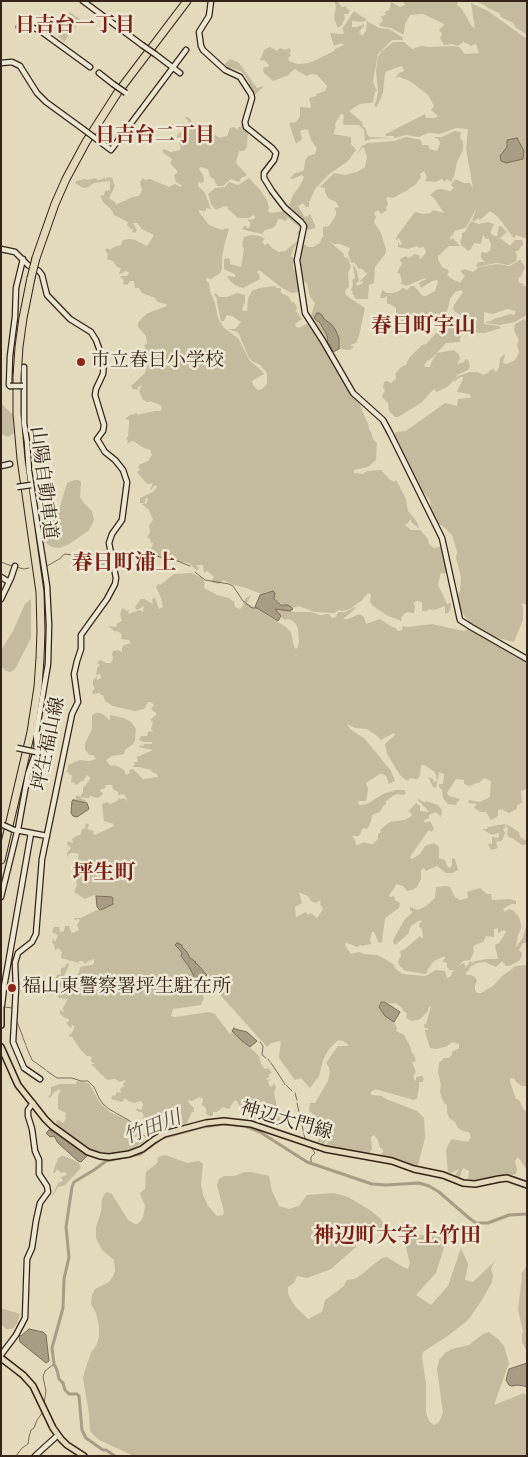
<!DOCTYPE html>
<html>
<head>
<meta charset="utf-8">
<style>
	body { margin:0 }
	#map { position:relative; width:528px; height:1457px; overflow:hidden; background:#e2dabb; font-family:"IM FELL English",serif }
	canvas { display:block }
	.frame { position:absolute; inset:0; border:2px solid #342318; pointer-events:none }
</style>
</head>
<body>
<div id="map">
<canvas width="528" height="1457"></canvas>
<div class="frame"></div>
</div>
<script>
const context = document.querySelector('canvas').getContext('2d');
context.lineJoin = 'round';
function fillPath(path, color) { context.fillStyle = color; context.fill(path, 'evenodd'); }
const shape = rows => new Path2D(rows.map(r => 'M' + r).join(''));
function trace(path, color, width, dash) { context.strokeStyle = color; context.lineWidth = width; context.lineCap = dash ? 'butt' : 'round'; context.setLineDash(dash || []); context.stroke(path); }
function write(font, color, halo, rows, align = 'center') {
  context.font = font + ' "IM FELL English","Noto Serif JP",serif'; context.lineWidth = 5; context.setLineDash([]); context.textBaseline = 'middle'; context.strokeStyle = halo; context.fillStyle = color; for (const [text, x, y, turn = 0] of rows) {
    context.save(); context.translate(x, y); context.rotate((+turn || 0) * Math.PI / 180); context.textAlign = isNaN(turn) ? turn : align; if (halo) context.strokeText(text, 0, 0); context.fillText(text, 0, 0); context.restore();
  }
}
const green = shape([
	[334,1,337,1,342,7,346,6,347,9,350,10,348,14,344,14,345,18,342,25,338,28,334,19,336,6],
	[403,1,458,1,457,5,462,9,471,25,475,29,471,3,488,11,527,39,527,239,516,235,515,238,513,237,498,217,490,211,480,220,478,218,475,221,472,220,477,207,467,226,465,228,455,231,452,236,450,237,451,240,453,238,460,246,449,246,438,256,438,260,443,268,447,269,449,272,447,275,452,279,461,283,461,281,465,276,460,271,465,269,473,272,479,267,498,264,510,266,519,260,521,260,522,263,525,267,521,276,518,278,519,282,524,285,523,286,527,286,527,315,515,322,500,325,486,323,486,322,491,321,494,319,510,314,514,315,516,311,507,309,493,314,484,312,484,324,499,326,501,328,485,333,463,332,461,335,460,342,446,343,431,359,427,361,424,365,425,367,430,367,431,363,437,353,454,350,459,355,460,359,457,364,464,362,466,359,468,360,470,367,468,370,457,375,456,378,458,376,470,372,478,372,483,375,488,373,490,370,493,369,496,372,499,368,500,358,505,354,503,363,507,364,515,360,518,355,519,352,517,345,519,340,514,330,515,324,524,319,527,321,527,605,522,603,523,610,523,620,514,642,490,636,470,625,468,620,459,609,457,598,460,591,461,577,456,558,457,552,452,535,444,527,438,524,432,516,430,500,417,485,417,481,414,474,408,467,394,435,396,432,406,431,445,403,457,406,458,399,470,398,471,396,469,394,457,392,463,379,463,377,460,377,454,382,454,380,447,387,437,392,434,389,421,403,398,417,395,417,389,411,388,403,382,397,385,389,383,388,384,382,387,381,391,383,396,379,395,374,401,367,406,365,409,358,422,345,426,344,441,328,438,324,433,325,426,325,427,323,444,315,446,317,449,314,461,320,468,320,469,319,463,317,453,310,454,305,463,292,461,290,455,292,450,299,447,312,420,326,417,326,413,330,407,331,402,325,396,325,396,308,390,304,387,304,387,296,384,298,380,298,382,290,387,293,393,293,399,291,403,288,407,290,411,286,414,286,423,296,426,296,435,291,438,282,437,280,432,281,421,288,419,283,426,279,425,278,406,286,400,283,402,282,400,274,397,273,402,263,402,262,400,262,400,259,406,256,408,258,411,257,414,254,419,255,420,256,419,258,420,259,426,253,424,247,423,247,419,248,417,246,408,249,398,247,398,242,400,245,402,244,399,238,396,240,397,236,415,212,423,214,431,213,433,210,444,213,434,198,430,195,436,190,441,189,450,191,454,188,451,185,455,179,464,183,470,183,473,188,466,149,468,129,456,128,440,134,428,133,419,137,406,135,395,138,393,136,386,136,386,134,425,114,426,118,435,118,438,116,431,110,434,106,428,95,410,81,399,77,395,78,399,73,404,71,403,68,401,66,387,71,385,73,383,93,377,107,376,107,374,105,376,102,378,92,376,70,378,57,382,51,393,42,404,42,412,49,421,46,429,47,453,46,459,47,465,54,479,53,476,44,471,46,468,44,463,42,458,46,452,44,444,45,440,38,442,34,439,30,444,25,444,24,423,14,410,15,405,24,404,34,402,34,391,28,380,26,379,24,383,21,381,16,386,15,385,12,389,10,391,2,400,7,405,5],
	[476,1,527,1,527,35,515,27,513,23,501,17,499,13,488,8,484,5],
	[354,11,367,20,362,22,352,21,352,27,357,27,364,24,364,26,359,32,362,36,366,31,367,21,379,28,389,29,402,37,403,40,392,40,378,54,373,82,377,91,375,92,373,102,370,103,360,104,349,111,362,122,363,127,365,127,367,134,369,137,393,138,371,139,365,141,364,130,359,125,345,125,343,124,344,115,341,114,336,122,335,126,336,127,333,134,351,137,351,144,356,150,348,161,328,175,315,189,309,202,309,207,306,207,303,203,298,206,304,216,307,217,310,214,315,225,315,228,308,230,304,228,279,199,280,198,287,207,289,205,293,195,301,184,304,177,302,175,293,179,290,178,295,173,303,171,304,169,305,161,308,156,315,154,317,149,311,140,308,130,306,129,300,131,302,139,296,144,289,123,296,122,300,116,300,107,310,108,311,106,309,98,316,96,317,94,325,91,327,86,317,75,312,74,306,76,295,69,289,74,289,75,273,81,264,73,263,70,264,67,268,67,269,65,264,60,262,61,260,59,262,56,264,50,270,47,277,51,280,48,285,50,290,48,291,52,289,53,291,55,288,58,289,61,298,64,309,63,318,59,334,51,335,49,344,45,341,43,334,46,330,33,343,34,344,32,342,29],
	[70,12,81,20,64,42,56,34],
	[230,59,239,63,257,88,263,86,263,87,254,96,248,85,249,83,245,75,241,71,230,68,228,70,226,67,225,64],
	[247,110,244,120,248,131,247,146,244,151,239,151,236,163,246,174,246,176,241,178,239,182,231,179,223,186,217,186,214,179,210,177,208,169,200,167,199,169,203,175,204,180,203,183,198,182,198,186,205,193,211,209,206,208,206,211,203,211,199,210,199,212,209,225,222,230,226,228,229,229,224,246,222,258,222,269,220,273,211,279,207,278,206,280,209,283,210,291,215,303,218,318,224,328,238,338,250,361,261,370,264,374,252,381,253,385,258,390,262,389,267,384,267,373,260,365,252,361,249,358,239,334,237,332,227,329,235,329,241,322,232,316,227,315,224,321,221,321,217,303,217,299,214,294,215,293,220,297,227,297,237,293,245,295,245,302,242,310,245,311,247,311,248,298,252,291,259,288,275,286,276,288,281,288,281,293,288,296,292,302,294,302,297,307,296,311,302,319,295,324,296,327,299,328,306,324,311,324,358,400,367,422,368,423,369,429,371,432,373,439,377,443,376,460,368,467,354,470,354,473,363,474,367,471,381,470,389,479,394,482,396,480,406,499,408,511,417,522,419,528,412,523,410,519,408,523,405,525,411,530,420,530,428,539,429,544,434,548,440,547,444,551,448,572,443,574,441,572,438,585,447,604,451,603,450,610,447,614,445,613,445,606,434,610,429,609,427,611,422,611,422,602,416,601,413,603,415,606,414,613,412,613,409,612,405,613,401,618,402,621,388,616,373,606,370,602,371,595,368,593,361,601,350,609,343,611,338,610,335,613,314,612,299,606,292,608,280,603,274,599,275,593,267,592,261,594,246,588,234,585,223,580,219,584,213,583,211,581,214,577,207,571,204,573,203,565,196,565,199,568,197,571,189,563,165,560,147,551,148,548,150,549,152,547,153,543,151,543,150,539,147,537,150,533,149,525,153,520,149,510,142,504,147,503,148,498,145,499,145,503,140,503,140,498,153,492,157,487,155,485,151,490,150,490,153,483,147,484,137,472,141,469,138,468,139,465,148,461,152,455,150,450,142,447,135,442,132,441,127,444,128,440,126,439,128,436,129,423,129,420,125,419,130,415,137,413,137,415,154,411,160,411,162,409,160,405,150,401,150,402,147,402,143,400,139,391,142,385,139,387,138,386,138,390,133,389,131,386,145,373,148,364,145,359,146,355,144,352,145,343,147,344,146,336,138,327,138,323,142,318,148,313,167,306,166,304,158,302,155,298,142,293,139,288,135,288,134,281,130,281,127,285,123,284,124,280,120,277,122,276,126,276,128,275,129,272,125,271,123,273,119,274,121,268,117,267,113,261,107,259,108,254,105,250,107,248,110,250,114,247,121,245,123,240,130,239,135,240,147,246,154,235,142,229,137,223,133,223,137,230,135,233,132,232,133,229,131,229,127,225,128,222,114,215,111,209,104,203,100,196,104,195,105,191,110,190,110,181,94,183,88,187,83,188,75,183,76,181,85,179,88,180,95,178,98,180,103,179,104,177,106,179,108,177,112,178,115,186,109,198,116,203,115,205,133,197,139,196,142,190,140,182,143,178,145,180,150,179,169,187,175,184,181,187,182,185,176,182,174,175,178,172,170,163,172,159,162,152,164,149,171,152,180,150,181,148,177,138,177,135,191,125,185,117,188,117,194,123,204,125,219,138,227,136,230,128,234,127,238,130,238,127,241,127,242,119],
	[455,131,461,132,460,139,463,141,463,150,457,162,454,177,451,182,447,179,444,182,442,179,435,182,425,181,427,177,424,171,420,174,421,177,416,184,406,191,393,198,388,197,386,198,388,204,386,208,387,210,381,214,378,210,374,213,376,217,374,222,381,233,386,249,386,253,375,267,374,283,369,285,368,299,356,299,352,293,353,291,351,290,353,285,352,280,355,278,353,264,357,271,358,277,359,281,356,283,357,286,363,283,363,281,359,282,367,274,362,269,359,269,354,262,351,263,348,253,350,248,340,244,334,244,329,241,344,254,344,257,348,258,351,267,348,273,349,287,346,289,345,293,347,296,365,308,359,336,356,343,350,345,354,347,350,350,339,349,339,338,335,329,331,324,324,319,322,315,314,318,320,323,327,335,328,341,326,342,309,316,311,316,315,303,310,297,307,284,303,280,302,275,300,273,298,257,303,243,308,247,313,247,320,243,322,237,324,237,323,235,323,227,329,226,336,215,336,211,334,207,336,208,339,207,336,202,328,198,325,192,325,188,320,187,334,173,345,175,357,172,365,167,367,157,364,148,363,147,356,155,362,146,368,143,394,141,406,137,421,140,422,145,427,145,429,146,429,149,437,151,440,144,439,140,434,137,441,137],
	[249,178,260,190,267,200,269,208,268,211,271,213,285,211,302,225,301,232,296,235,300,228,288,218,285,221,281,219,278,219,276,225,273,228,265,230,262,234,249,231,242,229,244,226,246,226,247,228,249,228,251,223,249,222,248,219,252,220,255,218,255,216,253,215,249,218,238,218,228,209,228,207,224,206,216,210,211,204,208,194,215,188,225,187,229,182,238,185],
	[471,221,479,224,488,222,494,224,490,233,495,236,497,236,499,226,502,227,507,232,500,238,509,245,511,245,515,240,522,240,523,244,518,251,515,251,517,256,516,261,509,265,496,263,477,267,476,266,478,262,484,262,484,261,481,258,481,254,482,252,486,253,490,251,491,245,489,239,486,239,483,235,481,244,474,243,471,249,468,251,465,248,462,246,460,242,462,238,462,233,465,232],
	[251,235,260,236,265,239,262,242,265,245,268,243,272,248,279,252,285,251,299,240,298,243,294,247,291,256,295,259,296,261,293,264,293,267,298,278,299,289,298,292,292,293,282,288,259,270,257,272,259,274,260,279,243,288,239,287,238,286,235,285,229,280,227,276,235,277,236,275,224,269,224,259,228,258,230,260,230,264,241,267,244,249,242,246,243,241,244,237],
	[1,403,13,415,14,433,8,437,1,434],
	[74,480,79,480,81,482,80,497,83,502,92,511,94,520,92,525,88,531,68,545,59,548,52,547,43,541,40,532,41,521,60,507,67,483],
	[192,573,202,578,205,583,204,588,217,595,229,598,234,602,235,607,240,609,243,606,245,599,251,595,247,603,286,627,291,632,294,647,296,649,298,647,299,642,298,628,295,623,291,620,288,619,284,620,275,609,295,612,311,612,320,615,329,614,332,618,336,617,338,612,345,612,355,607,356,608,343,619,348,619,359,614,364,617,366,624,380,619,392,627,396,628,397,631,402,630,403,626,408,627,432,624,464,631,470,628,527,660,527,794,526,789,521,791,522,803,517,805,517,809,509,813,501,809,498,810,498,816,491,820,486,812,481,812,474,808,477,804,468,803,469,800,480,802,490,797,491,781,484,778,480,782,469,786,464,784,464,780,456,779,447,793,449,796,460,799,459,801,457,802,456,805,448,804,443,798,442,790,439,787,439,784,443,784,444,774,439,772,436,788,433,787,428,777,433,779,434,783,437,780,435,772,424,765,421,765,420,776,417,779,410,778,407,781,400,775,387,754,385,744,395,735,394,733,381,740,376,735,367,729,355,728,347,724,350,729,365,739,391,771,395,781,389,784,386,776,383,774,380,774,366,783,368,789,366,801,359,801,358,804,360,805,367,804,383,794,396,790,404,790,406,793,404,795,397,794,393,796,386,801,386,804,384,805,380,812,372,815,371,822,367,829,363,828,359,836,352,836,355,840,356,845,358,845,364,842,366,843,373,844,378,839,378,834,381,832,380,830,386,825,390,822,404,820,410,817,412,815,411,813,408,812,416,803,420,806,420,811,429,812,418,800,419,799,425,803,426,801,438,805,442,810,441,817,436,812,429,815,429,818,424,820,425,823,430,821,434,829,431,832,429,830,425,835,410,857,412,859,420,854,425,846,434,843,439,847,439,858,445,860,447,866,450,868,452,865,452,858,455,859,458,870,452,873,446,873,437,866,426,871,424,868,421,870,421,879,417,887,412,890,407,891,403,886,396,884,394,889,389,895,390,897,394,896,395,900,400,903,399,908,385,918,382,942,379,943,374,932,372,932,370,939,371,944,362,946,360,945,357,947,350,944,346,943,345,945,351,954,359,952,364,954,377,955,383,958,393,964,396,969,402,974,426,976,435,970,445,971,447,978,451,976,452,972,455,970,449,970,447,967,447,963,442,961,445,958,445,956,434,961,428,969,426,974,407,971,404,970,399,965,398,961,401,956,400,951,405,949,420,936,421,938,423,938,422,929,419,927,419,924,422,921,420,920,411,926,408,934,399,942,395,945,393,942,393,940,405,919,412,913,412,911,410,911,410,907,418,910,426,906,435,898,436,887,446,886,450,887,455,897,460,900,468,898,468,896,467,892,480,888,487,894,491,894,492,900,510,899,516,901,516,904,511,904,503,909,505,912,509,909,514,911,519,917,521,924,521,929,518,935,516,947,522,939,527,924,527,943,523,943,519,950,522,953,522,956,519,961,509,966,506,966,502,961,496,967,485,962,477,963,470,967,469,970,465,973,468,975,471,975,475,977,477,981,475,985,475,990,477,993,481,993,493,986,501,977,516,966,527,965,527,1086,522,1086,516,1082,514,1078,510,1079,510,1082,516,1099,519,1100,524,1110,527,1111,527,1170,518,1157,515,1161,517,1169,516,1174,512,1175,504,1175,471,1180,468,1178,469,1171,463,1168,459,1179,454,1177,459,1169,451,1173,448,1172,446,1150,449,1143,452,1139,468,1142,471,1137,469,1132,463,1131,458,1128,455,1122,449,1118,447,1112,447,1105,445,1104,442,1099,440,1091,441,1085,438,1072,439,1063,444,1058,448,1058,452,1055,452,1052,459,1048,459,1044,453,1042,445,1047,436,1049,430,1048,425,1032,425,1030,428,1030,428,1029,424,1027,424,1024,426,1024,431,1006,429,1007,428,1011,420,1019,412,1021,406,1018,407,1013,403,1011,402,1008,396,1003,392,1004,385,1001,380,1001,379,1007,394,1022,397,1028,396,1031,404,1035,410,1046,411,1051,414,1055,416,1061,412,1062,416,1072,413,1076,414,1079,416,1081,416,1077,422,1076,424,1079,422,1082,419,1082,419,1088,417,1098,414,1100,375,1089,370,1093,372,1095,382,1096,386,1099,417,1111,424,1118,425,1138,418,1165,414,1166,405,1161,387,1158,381,1154,381,1153,383,1153,383,1150,382,1148,380,1148,378,1140,374,1135,371,1137,372,1149,370,1153,329,1148,329,1147,326,1145,328,1142,328,1139,324,1144,323,1145,321,1142,317,1142,319,1139,317,1136,314,1135,316,1131,315,1126,318,1122,317,1117,309,1111,310,1103,315,1103,328,1081,330,1072,329,1068,326,1063,338,1046,347,1046,349,1045,343,1041,338,1040,329,1049,323,1060,319,1076,310,1088,301,1078,295,1080,279,1058,281,1041,271,1043,267,1047,215,989,209,974,207,974,197,964,195,963,194,960,190,958,187,952,182,947,182,945,177,943,176,945,180,950,197,982,191,989,195,993,198,994,196,988,199,986,204,998,201,1005,173,1009,171,1016,175,1017,209,1012,215,1014,229,1033,231,1034,232,1031,259,1056,261,1064,265,1069,268,1068,272,1073,269,1074,269,1077,266,1079,267,1080,270,1079,271,1080,268,1081,269,1085,271,1087,273,1085,274,1083,276,1087,274,1093,280,1120,277,1124,273,1126,263,1123,250,1115,250,1112,247,1109,241,1108,236,1100,234,1101,229,1109,223,1107,217,1112,213,1112,213,1116,210,1116,206,1114,206,1108,202,1105,203,1099,199,1097,192,1101,188,1100,188,1102,194,1108,194,1112,192,1112,187,1123,181,1126,167,1129,152,1126,149,1123,148,1119,142,1119,144,1116,142,1112,139,1112,136,1110,137,1108,140,1110,142,1109,143,1104,141,1101,134,1103,128,1101,125,1098,122,1102,111,1099,113,1095,115,1096,117,1092,121,1093,120,1089,124,1086,123,1084,126,1081,125,1080,120,1082,115,1079,107,1080,91,1064,95,1064,90,1061,92,1059,90,1056,87,1056,80,1049,72,1037,70,1037,69,1035,72,1033,75,1026,72,1025,71,1028,66,1023,69,1021,69,1019,65,1018,60,1014,60,1010,64,1012,63,1008,66,1003,67,999,59,998,58,996,62,988,60,987,57,991,54,988,53,983,57,975,61,974,61,968,65,967,66,964,68,963,69,965,64,976,66,980,70,982,79,973,80,967,92,965,94,963,94,959,88,961,85,964,83,961,79,961,79,963,61,958,62,952,58,948,56,950,55,950,54,944,52,943,53,938,55,942,58,935,52,932,54,927,59,927,60,932,64,931,65,926,69,926,71,932,73,933,79,930,77,925,80,920,78,919,75,920,74,918,81,918,99,909,103,909,114,903,114,901,102,896,94,895,85,899,74,892,77,885,76,882,80,870,78,857,79,855,76,853,70,853,67,857,67,853,71,848,67,844,68,841,73,843,72,839,76,836,80,835,83,828,85,829,86,823,89,825,87,829,94,831,93,833,95,835,114,826,114,824,104,821,102,804,108,802,108,803,110,804,117,801,119,798,121,799,124,798,128,801,124,794,118,795,118,792,113,789,112,785,106,785,105,788,100,790,103,794,98,798,90,796,89,798,86,798,79,797,86,801,86,803,71,799,76,799,76,796,81,796,83,792,83,788,91,778,87,775,83,781,79,782,78,784,75,785,74,782,71,783,72,776,67,772,68,768,68,765,80,760,89,761,96,759,93,755,90,755,85,750,85,743,92,729,92,716,93,714,99,713,103,714,109,720,110,719,110,715,124,718,131,722,136,729,135,740,133,744,125,750,124,754,112,756,106,760,108,763,111,766,114,765,121,768,125,771,125,775,130,773,129,770,133,769,143,779,158,777,157,774,152,772,151,770,139,767,133,767,135,764,133,762,138,762,137,757,153,750,139,747,141,745,143,746,144,744,152,744,152,742,144,742,139,740,141,736,147,736,148,732,153,731,151,729,153,722,150,720,156,715,156,713,151,709,154,705,151,702,148,702,144,709,135,711,113,706,105,701,103,695,101,695,100,693,93,694,92,691,95,689,93,685,93,680,97,676,97,680,101,678,100,674,96,675,97,668,100,665,97,663,99,661,101,660,106,663,111,663,113,658,112,654,113,651,118,650,122,652,122,648,124,645,131,643,129,640,121,639,122,635,119,632,114,631,108,626,116,627,117,623,122,621,120,614,122,609,124,608,127,611,129,610,128,614,140,610,143,612,144,606,137,610,135,607,141,599,144,599,153,604,152,599,155,598,159,609,163,607,161,598,156,587,158,584,160,585,174,574],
	[299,892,309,897,311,901,316,903,321,900,320,904,323,909,317,918,311,913,308,915,306,912,296,917,295,907,302,903],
	[498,928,498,933,504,930,506,932,499,943,495,945,498,959,486,959,476,961,473,962,471,966,472,962,470,961,466,968,464,963,460,965,455,970,463,961,470,960,474,952,473,947,475,945,483,942,486,936,494,937,494,929],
	[31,599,31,638,15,669,11,672,6,671,1,666,1,650,13,631,25,604],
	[505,824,506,827,503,829,505,833,502,841,496,842,498,848,491,850,488,845,490,843,492,844,492,838,493,836,495,838,499,837,499,833,492,835,482,829,487,829,488,827],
	[506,824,519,832,520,837,527,841,527,845,522,845,512,838,509,837,507,835,508,829],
	[77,1081,88,1083,90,1085,100,1103,110,1112,129,1121,141,1135,144,1142,129,1150,111,1153,101,1152,89,1149,75,1140,67,1133,65,1133,57,1127,56,1121,59,1120,63,1123,66,1119,65,1117,66,1113,58,1109,58,1095,61,1089,54,1092,50,1098,48,1097,51,1093,51,1087,60,1084,76,1084],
	[165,1155,187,1163,199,1161,203,1164,201,1184,203,1195,208,1206,217,1216,223,1215,224,1212,217,1185,219,1179,224,1176,234,1176,244,1172,251,1172,269,1176,272,1191,279,1206,289,1209,299,1206,307,1195,334,1193,348,1197,370,1210,381,1219,384,1225,369,1238,357,1235,355,1240,356,1247,331,1269,307,1278,297,1276,294,1283,288,1287,288,1294,295,1306,308,1319,322,1312,325,1300,343,1287,347,1280,354,1279,358,1277,382,1258,387,1257,403,1267,408,1269,410,1263,405,1244,408,1235,411,1234,440,1237,445,1244,436,1273,416,1295,431,1305,448,1286,461,1248,468,1264,465,1280,473,1282,494,1262,491,1269,493,1275,492,1282,482,1300,468,1320,449,1335,423,1352,422,1357,426,1384,426,1413,429,1421,434,1425,439,1422,443,1413,437,1369,439,1360,445,1353,452,1349,469,1345,483,1334,489,1332,498,1339,504,1346,509,1363,494,1405,524,1393,527,1396,527,1456,134,1456,99,1440,90,1431,89,1414,83,1378,85,1370,91,1353,97,1344,99,1337,99,1327,96,1313,91,1304,92,1295,95,1289,109,1282,114,1275,115,1270,114,1260,102,1250,96,1238,96,1227,101,1212,102,1199,105,1193,108,1192,112,1194,128,1220,135,1224,137,1224,141,1221,143,1217,145,1206,140,1193,145,1189,146,1172,157,1163,158,1157],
	[62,1156,69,1158,79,1163,81,1168,65,1185,58,1187,53,1196,52,1196,58,1183,63,1181,61,1177,67,1175,65,1172,61,1173,57,1169,55,1173,53,1172,58,1158],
	[527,1265,527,1352,522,1342,522,1335,523,1331,518,1310,522,1276,521,1274],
	[1,1308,20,1314,17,1324,12,1329,6,1329,1,1324]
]);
const water = shape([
	[517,138,524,151,523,159,506,163,501,161,500,156,507,147,507,140,517,138],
	[317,313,319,313,322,315,324,319,331,324,335,329,339,338,339,349,333,352,330,345,326,342,328,341,327,335,320,323,314,318,317,313],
	[273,591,275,593,274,599,281,605,288,605,293,609,290,611,275,609,281,616,278,621,255,607,260,595,273,591],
	[73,800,87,803,89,809,77,817,73,816,71,813,72,801,73,800],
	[96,896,112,897,113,899,113,904,103,909,100,910,97,907,96,896],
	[177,943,182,945,182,947,187,952,190,958,196,962,195,963,197,964,207,975,198,980,195,978,189,967,181,956,182,953,180,950,175,945,177,943],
	[381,1002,385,1002,400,1012,394,1022,385,1016,379,1007,381,1002],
	[234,1028,235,1029,247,1032,257,1041,250,1047,242,1041,232,1031,234,1028],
	[49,1130,52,1131,55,1130,88,1155,81,1162,78,1161,58,1143,54,1136,50,1137,46,1133,49,1130],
	[29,1329,43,1332,46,1335,49,1361,46,1363,20,1342,19,1335,21,1336,29,1329],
	[527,1363,527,1387,524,1386,517,1385,512,1386,509,1385,506,1380,509,1369,527,1363]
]);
const stream = shape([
	[1,562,12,566,24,569,29,568],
	[114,562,128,557,134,557,139,553,147,552,170,561,175,560,190,566],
	[47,566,61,558,62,556,65,554,73,555,77,559,85,563,96,565,110,563],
	[195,572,205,580,229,584,233,586,243,601,252,608,257,608],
	[4,1007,13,1008],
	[17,1022,23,1037],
	[23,1038,26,1045],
	[260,1042,263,1046,262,1055,266,1058],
	[26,1046,32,1060,46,1070],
	[268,1059,270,1062],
	[271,1063,285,1084],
	[47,1071,57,1078,72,1078,81,1081,88,1081,94,1087,99,1098,103,1104,109,1109,130,1121,140,1133,151,1140],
	[286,1085,292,1091],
	[295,1093,297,1100],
	[297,1103,304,1134],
	[304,1135,306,1141],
	[311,1147,315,1153,311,1157,311,1164],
	[44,1405,46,1391,43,1377,45,1371,54,1364],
	[16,1456,22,1448,28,1444,29,1437,31,1430,34,1428,37,1420,43,1412]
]);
const river = shape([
	[115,1456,106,1450,103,1450,86,1438,82,1430,79,1396,77,1394,69,1394,65,1390,63,1383,59,1379,57,1370,54,1364,52,1348,63,1308,64,1279,69,1257,66,1227,72,1187,74,1182,94,1170,106,1161,140,1154,162,1138,202,1127,224,1124,245,1126,260,1132,307,1162,372,1184,386,1185,419,1183,429,1186,439,1192,469,1218,476,1223,488,1223,509,1215,527,1214]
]);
const secondary = shape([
	[83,1,142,45],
	[211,1,209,16,199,32,201,46,203,50,225,70,240,77,251,94,252,98,245,122,246,127,272,148,276,153,274,160,264,173,264,178,272,191,285,208,301,222,304,226,297,260,305,313,323,341,353,393,383,420,390,433,442,538,460,620,471,627,527,659],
	[19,27,31,27,39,30,90,67],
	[155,54,180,73],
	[1,63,12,62,20,66,37,93,46,102,83,129],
	[99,73,113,84],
	[95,138,111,150,186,50],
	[1,249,15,252,28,265,39,271,42,275,47,295,70,319,91,332,96,340,104,362,103,374,96,389,95,395,104,425,103,431,97,439,105,452,115,460,123,470,127,482,122,520,112,534,109,543,116,578,115,584,107,599,81,635,81,649,77,661,74,674,78,702,72,714,42,859,36,934,32,942,18,953,15,963,16,988,13,1042,24,1068,40,1079],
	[10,386,9,385,10,356,15,317,16,288,23,259],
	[1,466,10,464],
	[1,577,9,582],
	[1,599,11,578,15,566],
	[18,829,28,774,37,749,36,734,48,664,49,625,47,586,29,471,27,442,24,423,24,367],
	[16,830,47,836],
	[1,897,17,832],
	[2,1005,4,987,31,833],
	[1,1355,16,1335,25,1318,27,1259,32,1248,36,1221,40,1203,48,1192,47,1186,39,1174,39,1160,35,1151,32,1129,28,1116,28,1110,33,1103],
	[35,1456,58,1435]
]);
const primary = shape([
	[1,1005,1,1025],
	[1,1047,18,1085,45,1119,52,1126,81,1147,88,1152,100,1156,109,1157,129,1154,142,1149,154,1140,164,1134,206,1123,224,1121,251,1124,325,1149,392,1161,414,1169,443,1175,463,1183,475,1184,499,1179,507,1178,527,1185],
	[1,1358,23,1375,33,1386,53,1428,61,1439,67,1445,84,1456]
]);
const highway = shape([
	[36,258,55,204,66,179,86,142,118,92,187,1],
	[1,860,31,732,38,687,40,658,41,631,40,592,21,459,17,414,17,377,19,347,23,318,31,278]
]);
const secondaryBridge = shape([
	[142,45,155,54],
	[113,84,126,93],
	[83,129,95,138],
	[10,386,23,386],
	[17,487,31,485],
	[17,748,36,752],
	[3,825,14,830]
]);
const highwayBridge = shape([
	[31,278,36,258]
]);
const markers = [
	[81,362,5,"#8f2418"],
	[12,988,5,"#8f2418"]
];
const poiNames = [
	["市立春日小学校",91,362],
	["福山東警察署坪生駐在所",22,988]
];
const streetNames = [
	["山陽自動車道",42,483,83],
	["坪生福山線",50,744,-78],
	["神辺大門線",286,1122,16]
];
const neighbourhoodNames = [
	["日吉台一丁目",75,27],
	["日吉台二丁目",155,137]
];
const waterNames = [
	["竹田川",153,1129,-21]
];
const quarterNames = [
	["春日町宇山",423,328],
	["春日町浦上",124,565],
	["坪生町",104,875],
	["神辺町大字上竹田",397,1238]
];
fillPath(green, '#c4bb9f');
fillPath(water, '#a79c84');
trace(water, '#796c59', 1);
trace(stream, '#796c59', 1);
trace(river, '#a79c84', 3);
trace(secondary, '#342318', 7);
trace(primary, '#342318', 8);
trace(highway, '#342318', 9);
trace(secondary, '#ece7d3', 4.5);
trace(primary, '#e2dabb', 5);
trace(highway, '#e2dabb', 7);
trace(secondaryBridge, '#342318', 7, []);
trace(highwayBridge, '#342318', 9, []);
trace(secondaryBridge, '#ece7d3', 4.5);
trace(highwayBridge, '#e2dabb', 7);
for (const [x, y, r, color] of markers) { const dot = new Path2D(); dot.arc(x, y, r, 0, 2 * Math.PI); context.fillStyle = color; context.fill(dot); trace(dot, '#ece7d3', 2); }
write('19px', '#342318', '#ece7d3', poiNames, 'left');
write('19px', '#342318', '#ece7d3', streetNames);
write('bold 20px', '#7a1f14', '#ece7d3', neighbourhoodNames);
write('italic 20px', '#5c4d3e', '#ece7d3', waterNames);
write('bold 21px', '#7a1f14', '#ece7d3', quarterNames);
</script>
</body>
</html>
